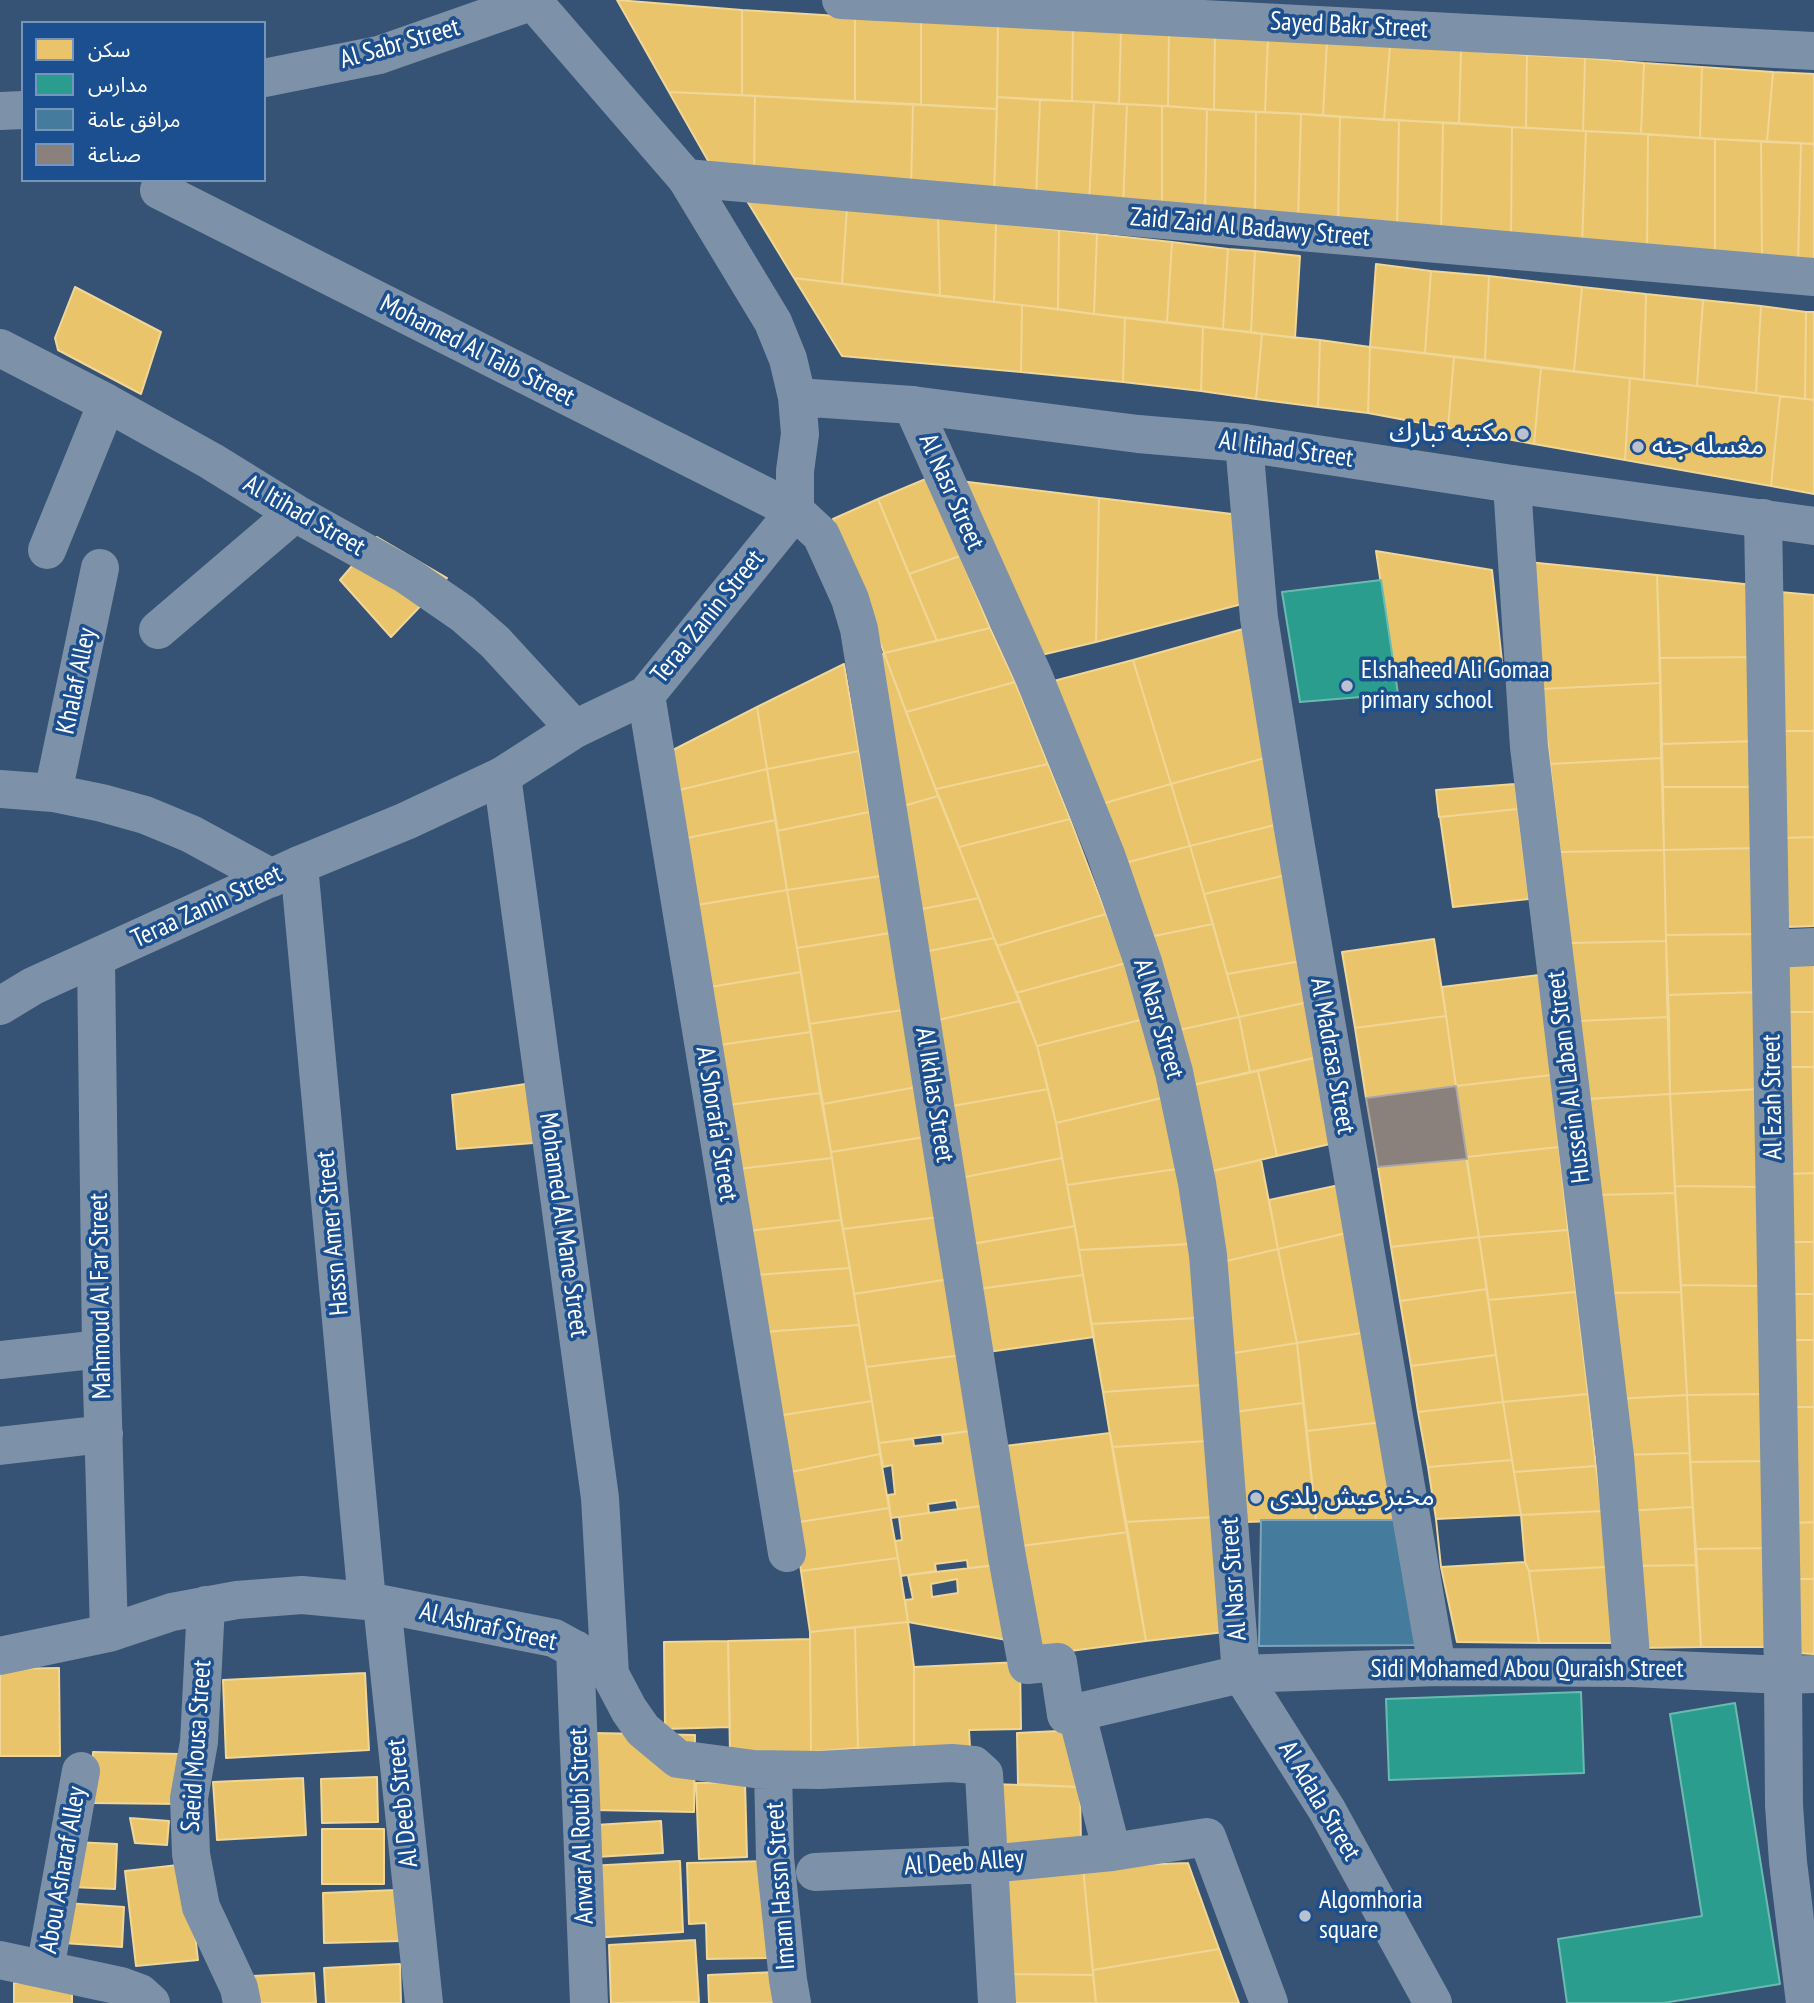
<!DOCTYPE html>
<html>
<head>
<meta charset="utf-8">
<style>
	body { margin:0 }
	#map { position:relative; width:1814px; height:2003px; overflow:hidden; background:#365274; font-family:"PT Sans Narrow","Noto Sans Arabic",sans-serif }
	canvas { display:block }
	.legend { position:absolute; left:21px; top:21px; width:245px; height:161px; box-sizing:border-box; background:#1b4f8f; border:2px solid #7695bc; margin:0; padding:9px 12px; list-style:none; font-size:21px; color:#fff }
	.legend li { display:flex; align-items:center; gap:14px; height:35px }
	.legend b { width:35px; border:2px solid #7695bc }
</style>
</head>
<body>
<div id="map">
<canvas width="1814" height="2003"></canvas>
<ul class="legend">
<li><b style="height:19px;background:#e9c46a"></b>سكن</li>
<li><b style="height:19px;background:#2a9d8f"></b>مدارس</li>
<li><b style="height:19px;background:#457b9d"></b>مرافق عامة</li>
<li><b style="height:19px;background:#8a817c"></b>صناعة</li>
</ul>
</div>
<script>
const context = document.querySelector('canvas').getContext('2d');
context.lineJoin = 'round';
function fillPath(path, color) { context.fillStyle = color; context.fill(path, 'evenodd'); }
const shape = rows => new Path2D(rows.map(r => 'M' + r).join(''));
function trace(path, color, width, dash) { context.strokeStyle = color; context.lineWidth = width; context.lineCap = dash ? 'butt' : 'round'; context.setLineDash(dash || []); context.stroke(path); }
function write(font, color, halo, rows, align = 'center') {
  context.font = font + ' "PT Sans Narrow","Noto Sans Arabic",sans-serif'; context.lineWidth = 7; context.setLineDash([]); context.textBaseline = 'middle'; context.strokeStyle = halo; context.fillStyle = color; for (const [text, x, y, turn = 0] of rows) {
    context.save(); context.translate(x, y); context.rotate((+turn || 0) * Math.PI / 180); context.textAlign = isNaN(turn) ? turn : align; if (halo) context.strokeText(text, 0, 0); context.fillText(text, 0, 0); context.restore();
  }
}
const homes = shape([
	[617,0,742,10,742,95,669,92,617,0],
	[742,10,855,17,855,102,742,95,742,10],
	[921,15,998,20,997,109,921,105,921,15],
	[921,15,921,105,855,102,855,17,921,15],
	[998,20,1073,24,1072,101,997,97,998,20],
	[1073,24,1121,28,1119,104,1072,101,1073,24],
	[1121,28,1169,31,1168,106,1119,104,1121,28],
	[1169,31,1215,34,1214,110,1168,106,1169,31],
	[1215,34,1268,37,1265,112,1214,110,1215,34],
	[1268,37,1327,41,1323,115,1265,112,1268,37],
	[1327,41,1390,46,1384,120,1323,115,1327,41],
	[1390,46,1461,50,1459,123,1384,120,1390,46],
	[1461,50,1527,55,1526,128,1459,123,1461,50],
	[1527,55,1585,58,1583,131,1526,128,1527,55],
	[1585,58,1644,63,1641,134,1583,131,1585,58],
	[1644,63,1702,67,1700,138,1641,134,1644,63],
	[1702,67,1773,72,1767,142,1700,138,1702,67],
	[1773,72,1814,74,1814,144,1767,142,1773,72],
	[669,92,755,96,754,176,715,173,669,92],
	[755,96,913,104,911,189,754,176,755,96],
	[997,97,1040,100,1036,199,994,196,997,97],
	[1040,100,1094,102,1089,204,1036,199,1040,100],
	[1094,102,1127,104,1123,207,1089,204,1094,102],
	[913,104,997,109,994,196,911,189,913,104],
	[1127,104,1162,106,1162,210,1123,207,1127,104],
	[1162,106,1207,109,1205,214,1162,210,1162,106],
	[1207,109,1256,112,1255,218,1205,214,1207,109],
	[1256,112,1301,114,1298,222,1255,218,1256,112],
	[1301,114,1340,117,1338,225,1298,222,1301,114],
	[1340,117,1399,120,1397,230,1338,225,1340,117],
	[1399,120,1443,123,1441,234,1397,230,1399,120],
	[1443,123,1512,127,1511,239,1441,234,1443,123],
	[1512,127,1586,131,1582,245,1511,239,1512,127],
	[1586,131,1648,134,1647,250,1582,245,1586,131],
	[1648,134,1715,139,1715,256,1647,250,1648,134],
	[1715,139,1761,141,1762,260,1715,256,1715,139],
	[1761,141,1801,143,1798,263,1762,260,1761,141],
	[1801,143,1814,144,1814,264,1798,263,1801,143],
	[744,196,847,207,842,284,794,278,744,196],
	[847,207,938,217,940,296,842,284,847,207],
	[938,217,996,223,994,302,940,296,938,217],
	[996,223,1059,230,1058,309,994,302,996,223],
	[1059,230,1097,234,1094,314,1058,309,1059,230],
	[1097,234,1172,242,1167,322,1094,314,1097,234],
	[1172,242,1228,249,1223,329,1167,322,1172,242],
	[1228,249,1255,251,1251,332,1223,329,1228,249],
	[1255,251,1300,256,1295,338,1251,332,1255,251],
	[1376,264,1431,271,1425,353,1370,347,1376,264],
	[1431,271,1489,276,1485,360,1425,353,1431,271],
	[1489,276,1582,287,1574,371,1485,360,1489,276],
	[794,278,1022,305,1021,372,842,356,794,278],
	[75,287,161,332,141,394,58,350,55,338,75,287],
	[1582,287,1646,294,1644,380,1574,371,1582,287],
	[1646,294,1703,300,1697,386,1644,380,1646,294],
	[1703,300,1761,306,1756,393,1697,386,1703,300],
	[1022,305,1125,318,1123,382,1021,372,1022,305],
	[1761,306,1806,312,1805,399,1756,393,1761,306],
	[1806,312,1814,312,1814,400,1805,399,1806,312],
	[1125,318,1203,327,1201,391,1123,382,1125,318],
	[1203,327,1262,334,1256,399,1201,391,1203,327],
	[1262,334,1320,340,1318,407,1256,399,1262,334],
	[1320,340,1370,347,1368,413,1318,407,1320,340],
	[1370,347,1454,357,1448,428,1368,413,1370,347],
	[1454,357,1541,368,1534,444,1448,428,1454,357],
	[1541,368,1630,378,1625,460,1534,444,1541,368],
	[1630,378,1780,396,1771,486,1625,460,1630,378],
	[1780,396,1814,400,1814,494,1771,486,1780,396],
	[928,478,960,556,909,574,878,499,928,478],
	[960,481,1099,498,1096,642,1037,656,960,481],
	[1099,498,1232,514,1246,603,1096,642,1099,498],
	[878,499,937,641,884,653,833,519,878,499],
	[377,537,447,578,391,637,340,580,377,537],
	[1376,551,1492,570,1503,670,1395,677,1376,551],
	[960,556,990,628,937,641,909,574,960,556],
	[1528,562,1657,575,1660,683,1542,689,1528,562],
	[1657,575,1754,585,1755,657,1660,658,1657,575],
	[1768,591,1814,595,1814,731,1776,731,1768,591],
	[1250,627,1272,756,1171,784,1133,660,1250,627],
	[990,628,1015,682,906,712,884,653,990,628],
	[884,653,938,796,900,807,874,660,884,653],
	[1755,657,1757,741,1662,744,1660,658,1755,657],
	[1133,660,1171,784,1098,805,1050,682,1133,660],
	[844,664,859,751,767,769,757,707,844,664],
	[1015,682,1048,764,936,789,906,712,1015,682],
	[1660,683,1661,758,1550,764,1542,689,1660,683],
	[757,707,767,769,679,790,673,750,757,707],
	[1776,731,1814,731,1814,837,1783,838,1776,731],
	[1757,741,1757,787,1663,787,1662,744,1757,741],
	[859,751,869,812,777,831,767,769,859,751],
	[1272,756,1283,823,1190,846,1171,784,1272,756],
	[1661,758,1664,850,1560,852,1550,764,1661,758],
	[1048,764,1070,819,959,847,936,789,1048,764],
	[767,769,776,820,687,838,679,790,767,769],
	[1171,784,1190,846,1121,864,1098,805,1171,784],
	[1515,784,1518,809,1439,817,1436,790,1515,784],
	[1663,787,1757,787,1758,848,1664,850,1663,787],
	[938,796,979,898,917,910,900,807,938,796],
	[1518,809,1529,899,1453,907,1440,817,1518,809],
	[869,812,881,876,787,890,777,831,869,812],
	[1070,819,1106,914,997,946,959,847,1070,819],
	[776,820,787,890,697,905,687,838,776,820],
	[1283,823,1291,874,1204,894,1190,846,1283,823],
	[1814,837,1814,926,1787,927,1783,838,1814,837],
	[1190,846,1213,924,1149,937,1121,864,1190,846],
	[1758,848,1760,934,1666,935,1664,850,1758,848],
	[1664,850,1666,941,1570,943,1560,852,1664,850],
	[1291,874,1307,960,1227,974,1204,894,1291,874],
	[881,876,890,933,797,948,787,890,881,876],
	[787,890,801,972,710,987,697,905,787,890],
	[979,898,994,938,924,952,917,910,979,898],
	[1106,914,1126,963,1016,993,997,946,1106,914],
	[1213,924,1239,1017,1174,1031,1149,937,1213,924],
	[890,933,903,1010,809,1024,797,948,890,933],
	[1760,934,1760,992,1667,995,1666,935,1760,934],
	[994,938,1020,1001,934,1021,924,952,994,938],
	[1434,939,1446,1016,1355,1028,1342,952,1434,939],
	[1666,941,1669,1017,1578,1021,1570,943,1666,941],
	[1307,960,1313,1001,1239,1017,1227,974,1307,960],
	[1814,961,1814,1012,1787,1012,1786,962,1814,961],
	[1126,963,1148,1018,1037,1046,1016,993,1126,963],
	[801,972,811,1032,719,1045,710,987,801,972],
	[1539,975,1551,1075,1456,1086,1442,987,1539,975],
	[1760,992,1761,1089,1670,1094,1667,995,1760,992],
	[1020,1001,1037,1046,1048,1089,947,1107,934,1021,1020,1001],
	[1313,1001,1323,1056,1250,1072,1239,1017,1313,1001],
	[903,1010,917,1087,823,1104,809,1024,903,1010],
	[1787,1012,1814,1012,1814,1067,1788,1067,1787,1012],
	[1446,1016,1456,1086,1366,1098,1355,1028,1446,1016],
	[1239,1017,1250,1072,1188,1086,1174,1031,1239,1017],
	[1669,1017,1670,1094,1587,1099,1578,1021,1669,1017],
	[1148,1018,1166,1097,1056,1123,1037,1046,1148,1018],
	[811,1032,820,1093,728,1105,719,1045,811,1032],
	[1323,1056,1339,1142,1277,1156,1258,1071,1323,1056],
	[1788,1067,1814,1067,1814,1173,1789,1174,1788,1067],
	[1258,1071,1277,1156,1208,1172,1188,1086,1258,1071],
	[1551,1075,1559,1147,1466,1157,1456,1086,1551,1075],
	[539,1082,546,1142,457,1149,452,1095,539,1082],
	[917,1087,925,1137,831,1152,823,1104,917,1087],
	[1048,1089,1056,1123,1062,1158,960,1178,947,1107,1048,1089],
	[1761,1089,1763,1187,1675,1186,1670,1094,1761,1089],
	[820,1093,832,1158,738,1169,728,1105,820,1093],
	[1670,1094,1675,1193,1596,1195,1587,1099,1670,1094],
	[1166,1097,1183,1168,1067,1185,1056,1123,1166,1097],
	[925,1137,939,1217,843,1229,831,1152,925,1137],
	[1559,1147,1568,1230,1479,1237,1466,1157,1559,1147],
	[832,1158,841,1220,748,1231,738,1169,832,1158],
	[1062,1158,1075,1226,972,1244,960,1178,1062,1158],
	[1467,1159,1479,1237,1391,1247,1378,1167,1467,1159],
	[1261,1160,1278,1249,1218,1263,1208,1172,1261,1160],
	[1183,1168,1190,1244,1079,1250,1067,1185,1183,1168],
	[1814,1173,1814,1242,1790,1242,1789,1174,1814,1173],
	[1344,1184,1351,1232,1278,1249,1269,1200,1344,1184],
	[1675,1186,1763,1187,1764,1286,1681,1285,1675,1186],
	[1675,1193,1681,1292,1606,1293,1596,1195,1675,1193],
	[939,1217,950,1279,854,1294,843,1229,939,1217],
	[841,1220,850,1268,755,1275,748,1231,841,1220],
	[1075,1226,1083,1275,978,1289,972,1244,1075,1226],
	[1568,1230,1576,1292,1488,1300,1479,1237,1568,1230],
	[1351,1232,1368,1332,1297,1343,1278,1249,1351,1232],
	[1479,1237,1487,1289,1400,1301,1391,1247,1479,1237],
	[1790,1242,1814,1242,1814,1294,1791,1294,1790,1242],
	[1190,1244,1197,1318,1091,1324,1079,1250,1190,1244],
	[1278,1249,1297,1343,1228,1354,1218,1263,1278,1249],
	[850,1268,859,1325,763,1332,755,1275,850,1268],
	[1083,1275,1094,1337,988,1352,978,1289,1083,1275],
	[950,1279,963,1355,866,1367,854,1294,950,1279],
	[1681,1285,1764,1286,1766,1394,1687,1395,1681,1285],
	[1487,1289,1496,1355,1411,1366,1400,1301,1487,1289],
	[1576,1292,1588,1394,1503,1402,1488,1300,1576,1292],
	[1681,1292,1687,1395,1615,1399,1606,1293,1681,1292],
	[1791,1294,1814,1294,1814,1340,1792,1340,1791,1294],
	[1197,1318,1203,1385,1103,1392,1091,1324,1197,1318],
	[859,1325,872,1401,777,1416,763,1332,859,1325],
	[1368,1332,1383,1422,1307,1431,1297,1343,1368,1332],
	[1792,1340,1814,1340,1814,1407,1792,1407,1792,1340],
	[1297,1343,1303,1403,1234,1412,1228,1354,1297,1343],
	[963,1355,976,1430,879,1443,866,1367,963,1355],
	[1496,1355,1503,1402,1418,1412,1411,1366,1496,1355],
	[1203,1385,1208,1441,1112,1447,1103,1392,1203,1385],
	[1588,1394,1596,1466,1514,1472,1503,1402,1588,1394],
	[1766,1394,1766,1461,1690,1462,1687,1395,1766,1394],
	[1687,1395,1690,1453,1621,1455,1615,1399,1687,1395],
	[872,1401,880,1454,786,1473,777,1416,872,1401],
	[1503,1402,1512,1460,1428,1467,1418,1412,1503,1402],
	[1303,1403,1316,1520,1244,1522,1234,1412,1303,1403],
	[1792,1407,1814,1407,1814,1522,1794,1523,1792,1407],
	[1383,1422,1399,1520,1316,1520,1307,1431,1383,1422],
	[976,1430,989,1505,958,1509,956,1500,928,1504,929,1513,891,1518,888,1495,895,1494,892,1465,883,1467,879,1443,913,1439,914,1446,943,1443,942,1435,976,1430],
	[1110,1433,1128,1532,1021,1546,1005,1446,1110,1433],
	[1208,1441,1215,1517,1125,1522,1112,1447,1208,1441],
	[1690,1453,1693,1507,1626,1511,1621,1455,1690,1453],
	[880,1454,889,1508,793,1523,786,1473,880,1454],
	[1512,1460,1521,1515,1436,1519,1428,1467,1512,1460],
	[1766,1461,1768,1548,1695,1549,1690,1462,1766,1461],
	[1596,1466,1602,1511,1521,1515,1514,1472,1596,1466],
	[989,1505,998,1565,968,1568,967,1560,935,1564,936,1571,901,1576,895,1541,902,1540,899,1517,989,1505],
	[1693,1507,1697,1565,1631,1566,1626,1511,1693,1507],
	[889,1508,898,1558,801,1571,793,1523,889,1508],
	[1602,1511,1608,1567,1529,1571,1525,1562,1521,1515,1602,1511],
	[1521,1515,1525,1562,1441,1567,1436,1519,1521,1515],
	[1521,1515,1525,1562,1441,1567,1436,1519,1521,1515],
	[1215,1517,1225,1632,1146,1641,1125,1522,1215,1517],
	[1814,1522,1814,1579,1795,1579,1794,1523,1814,1522],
	[1128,1532,1146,1641,1040,1655,1021,1546,1128,1532],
	[1768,1548,1769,1647,1701,1647,1695,1549,1768,1548],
	[898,1558,908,1622,810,1632,801,1571,898,1558],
	[1525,1562,1529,1571,1539,1643,1457,1642,1441,1567,1525,1562],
	[998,1565,1012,1641,908,1622,905,1600,913,1599,908,1575,998,1565],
	[957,1579,958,1593,932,1597,931,1584,957,1579],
	[1697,1565,1701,1647,1639,1648,1631,1566,1697,1565],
	[1608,1567,1616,1643,1539,1643,1529,1571,1608,1567],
	[1795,1579,1814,1579,1814,1654,1796,1653,1795,1579],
	[908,1622,914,1667,914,1749,858,1748,855,1627,908,1622],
	[855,1627,858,1748,811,1752,810,1632,855,1627],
	[810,1639,811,1752,730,1754,728,1641,810,1639],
	[728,1641,730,1727,665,1729,664,1642,728,1641],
	[1020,1662,1021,1729,969,1730,970,1748,914,1749,914,1667,1020,1662],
	[59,1668,60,1756,0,1756,0,1669,59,1668],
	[365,1673,369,1750,226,1758,223,1680,365,1673],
	[1079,1730,1080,1787,1018,1784,1017,1733,1079,1730],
	[594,1733,695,1735,694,1812,593,1810,594,1733],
	[93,1752,180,1754,180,1804,92,1803,93,1752],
	[377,1777,378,1822,322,1823,321,1779,377,1777],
	[303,1778,306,1835,217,1840,213,1782,303,1778],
	[745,1782,747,1857,699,1859,696,1783,745,1782],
	[991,1784,1080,1787,1081,1845,992,1847,991,1784],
	[130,1818,169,1821,167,1845,135,1843,130,1818],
	[661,1821,663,1853,596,1857,595,1825,661,1821],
	[322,1829,384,1829,384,1884,322,1884,322,1829],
	[73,1842,117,1844,115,1889,71,1887,73,1842],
	[680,1861,683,1932,593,1938,589,1866,680,1861],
	[768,1861,771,1958,707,1959,706,1923,689,1924,687,1863,768,1861],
	[1188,1863,1219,1949,1093,1970,1083,1867,1188,1863],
	[187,1864,198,1960,136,1966,125,1871,187,1864],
	[1083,1867,1093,1975,1009,1974,1005,1869,1083,1867],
	[396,1890,402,1941,324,1943,323,1893,396,1890],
	[66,1903,124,1907,122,1947,63,1943,66,1903],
	[695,1940,699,2002,611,2003,609,1945,695,1940],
	[1219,1949,1239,2003,1096,2003,1093,1970,1219,1949],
	[400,1964,401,2003,326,2003,324,1968,400,1964],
	[776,1972,778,2003,709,2003,708,1975,776,1972],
	[314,1973,316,2003,253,2003,252,1976,314,1973],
	[1009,1974,1093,1975,1096,2003,1010,2003,1009,1974],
	[72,1982,72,2003,14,2003,14,1983,72,1982]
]);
const schools = shape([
	[1381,580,1398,694,1300,702,1282,592,1381,580],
	[1581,1692,1584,1773,1389,1780,1386,1699,1581,1692],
	[1735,1703,1780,1984,1663,2003,1567,2003,1558,1939,1702,1916,1670,1714,1735,1703]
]);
const public = shape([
	[1261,1520,1399,1520,1420,1645,1259,1646,1261,1520]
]);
const industry = shape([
	[1456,1086,1467,1159,1378,1167,1366,1098,1456,1086]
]);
const minor = shape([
	[841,0,1814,51],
	[264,78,379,55,533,1],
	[0,111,23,110],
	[686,178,1814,277],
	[159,190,795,511,821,535,850,599,859,629,1007,1557,1027,1665,1058,1662,1066,1715,1241,1674,1437,1667,1632,1668,1783,1675,1814,1674],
	[0,348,107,403,211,461,295,513,408,576,463,614,495,642,575,729],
	[912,405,1034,677,1106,855,1143,962,1174,1072,1197,1183,1208,1255,1241,1674,1327,1810,1433,2003],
	[1244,443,1259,618,1292,823,1437,1667],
	[1512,484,1529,747,1615,1456,1632,1668],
	[1763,518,1783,1675,1784,1805,1788,1862,1805,2003],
	[47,550,107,403],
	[158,630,295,513],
	[646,695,787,1553],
	[502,776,600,1498,610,1674],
	[0,789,53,793,102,803,145,815,191,834,272,878],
	[53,793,100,568],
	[299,865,367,1601],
	[1771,949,1814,947],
	[96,959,101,1349,109,1633],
	[0,1360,101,1349],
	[0,1446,104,1434],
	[382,1604,424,2003],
	[206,1605,199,1742,189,1798,191,1854,201,1907,239,1988,242,2003],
	[575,1649,589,2003],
	[0,1656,109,1633,172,1612,237,1600,302,1595,367,1601,554,1638,585,1655,610,1674,629,1710,643,1730,678,1759,754,1769,819,1770,952,1763,974,1765,984,1774,997,2003],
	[1076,1711,1112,1852,1207,1837,1269,2003],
	[773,1770,775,1858,788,1980,792,2003],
	[815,1872,989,1864,1112,1852],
	[0,1960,121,1986,140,1993,151,2003],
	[45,1969,81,1771]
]);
const tertiary = shape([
	[797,397,912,405,1138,434,1244,443,1512,484,1814,526],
	[0,1006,33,986,299,865,406,821,502,776,575,729,646,695,795,511,795,471,800,434,797,397,788,359,773,322,686,178,532,0]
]);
const markers = [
	[1523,434,7,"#b9c2ce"],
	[1638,447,7,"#b9c2ce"],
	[1347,686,7,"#b9c2ce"],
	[1256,1498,7,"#b9c2ce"],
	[1305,1916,7,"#b9c2ce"]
];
const streetNames = [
	["Sayed Bakr Street",1349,26,3],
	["Al Sabr Street",400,44,-16],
	["Zaid Zaid Al Badawy Street",1250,228,5],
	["Mohamed Al Taib Street",477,351,27],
	["Al Itihad Street",1286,450,8],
	["Al Nasr Street",951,492,66],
	["Al Itihad Street",304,516,30],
	["Teraa Zanin Street",708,617,-51],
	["Khalaf Alley",77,681,-78],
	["Teraa Zanin Street",207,907,-25],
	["Al Nasr Street",1158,1019,74],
	["Al Madrasa Street",1332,1056,80],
	["Hussein Al Laban Street",1569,1077,-97],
	["Al Ikhlas Street",934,1095,81],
	["Al Ezah Street",1773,1097,-91],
	["Al Shorafa' Street",716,1124,81],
	["Mohamed Al Mane Street",563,1225,82],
	["Hassn Amer Street",333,1233,-95],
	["Mahmoud Al Far Street",101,1296,-91],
	["Al Nasr Street",1234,1579,-94],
	["Al Ashraf Street",488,1627,13],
	["Sidi Mohamed Abou Quraish Street",1527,1670],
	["Saeid Mousa Street",197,1746,-86],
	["Al Adala Street",1319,1801,59],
	["Al Deeb Street",403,1803,-96],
	["Anwar Al Roubi Street",582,1826,-92],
	["Al Deeb Alley",964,1863,-4],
	["Abou Asharaf Alley",63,1870,-80],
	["Imam Hassn Street",781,1886,-94]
];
const poiNames = [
	["مكتبه تبارك",1509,434,"right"],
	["مغسله جنه",1652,447],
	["Elshaheed Ali Gomaa",1361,671],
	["primary school",1361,701],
	["مخبز عيش بلدى",1270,1498],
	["Algomhoria",1319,1901],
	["square",1319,1931]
];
fillPath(homes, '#e9c46a');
trace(homes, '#f0d697', 2);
fillPath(schools, '#2a9d8f');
trace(schools, '#6abab1', 2);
fillPath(public, '#457b9d');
trace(public, '#7da3ba', 2);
fillPath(industry, '#8a817c');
trace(industry, '#ada7a3', 2);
trace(minor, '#7d92a8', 38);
trace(tertiary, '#7d92a8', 38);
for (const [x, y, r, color] of markers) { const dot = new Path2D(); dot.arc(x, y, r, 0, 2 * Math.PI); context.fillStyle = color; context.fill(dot); trace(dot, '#1b4f8f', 2.5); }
write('26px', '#fff', '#1b4f8f', streetNames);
write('26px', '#fff', '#1b4f8f', poiNames, 'left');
</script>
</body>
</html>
